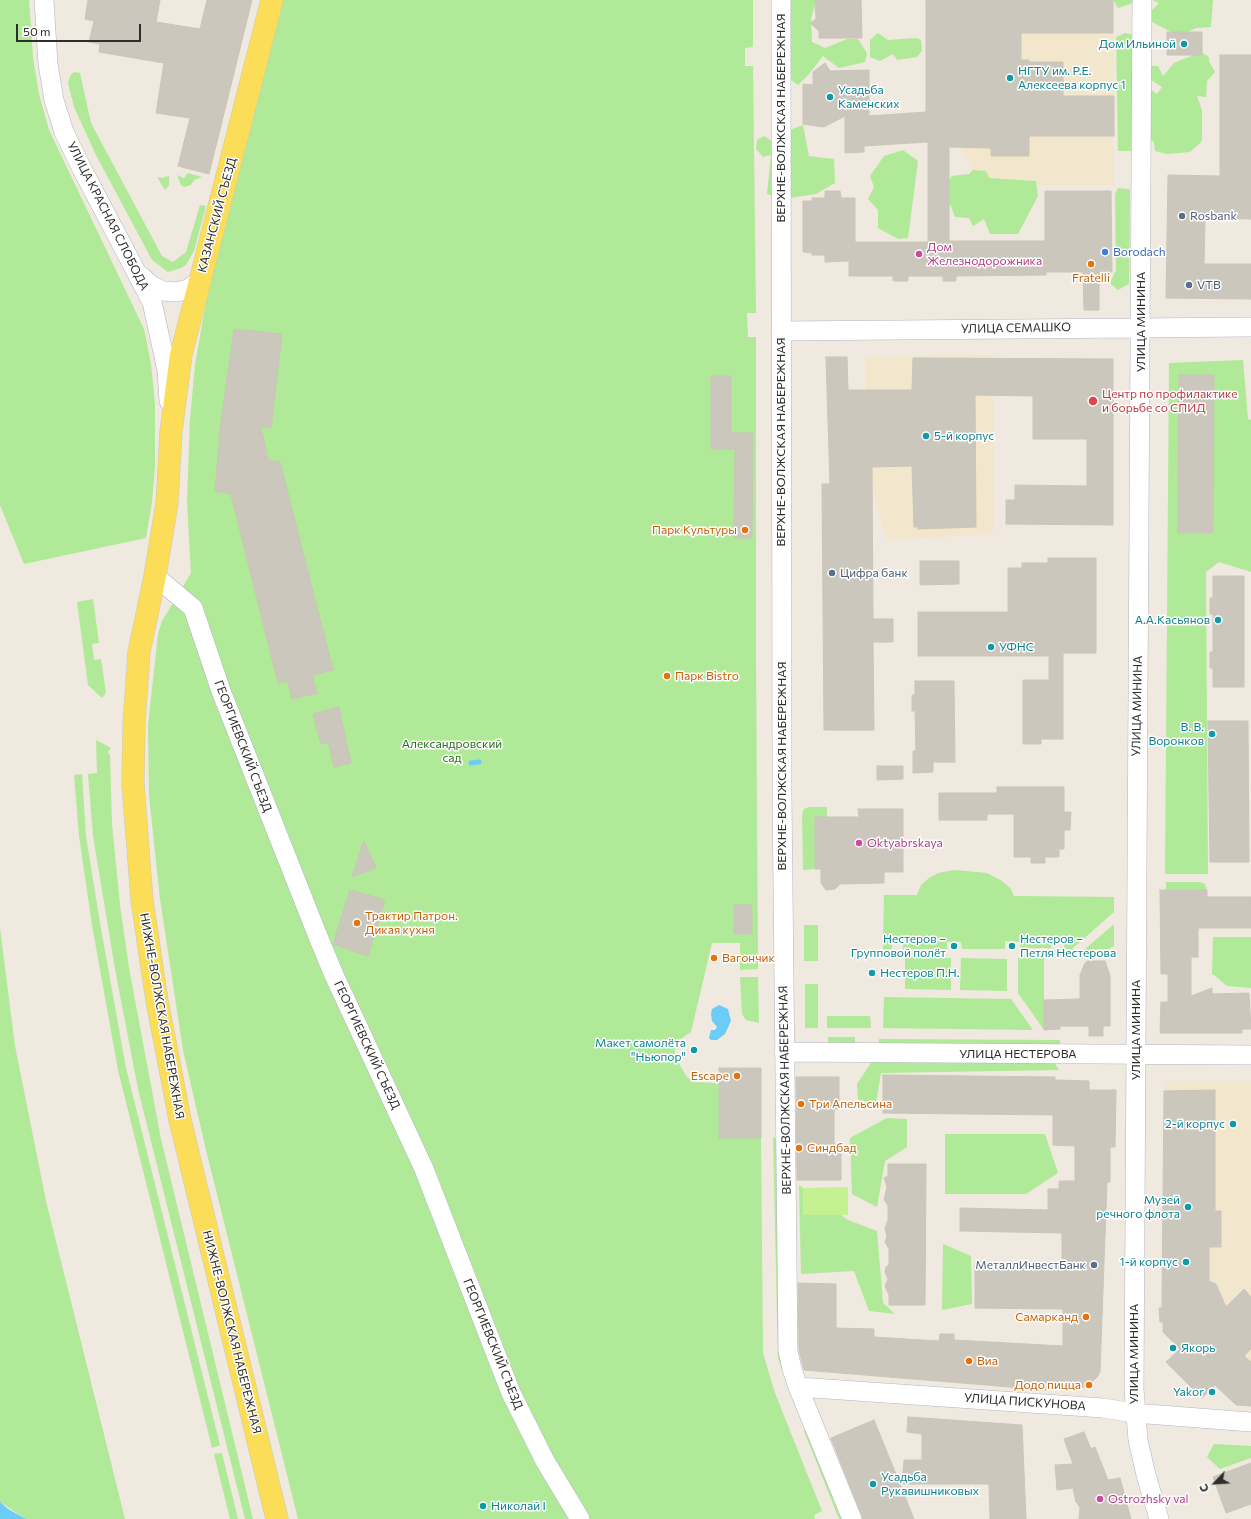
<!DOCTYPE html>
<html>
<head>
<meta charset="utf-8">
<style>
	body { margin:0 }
	#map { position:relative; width:1251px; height:1519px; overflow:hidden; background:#efe9df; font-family:Commissioner,sans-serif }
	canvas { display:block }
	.north { position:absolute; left:1195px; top:1463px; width:40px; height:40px; -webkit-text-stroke:3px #fff; paint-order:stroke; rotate:245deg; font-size:11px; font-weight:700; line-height:16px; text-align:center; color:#2d2d2d }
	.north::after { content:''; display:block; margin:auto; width:14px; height:18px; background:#2d2d2d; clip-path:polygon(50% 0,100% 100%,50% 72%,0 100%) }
	.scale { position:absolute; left:16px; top:24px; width:125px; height:18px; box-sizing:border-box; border:2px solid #2d2d2d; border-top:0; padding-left:5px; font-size:12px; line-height:14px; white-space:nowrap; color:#2d2d2d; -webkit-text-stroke:3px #fff; paint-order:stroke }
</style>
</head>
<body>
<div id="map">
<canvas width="1251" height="1519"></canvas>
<div class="north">С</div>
<div class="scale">50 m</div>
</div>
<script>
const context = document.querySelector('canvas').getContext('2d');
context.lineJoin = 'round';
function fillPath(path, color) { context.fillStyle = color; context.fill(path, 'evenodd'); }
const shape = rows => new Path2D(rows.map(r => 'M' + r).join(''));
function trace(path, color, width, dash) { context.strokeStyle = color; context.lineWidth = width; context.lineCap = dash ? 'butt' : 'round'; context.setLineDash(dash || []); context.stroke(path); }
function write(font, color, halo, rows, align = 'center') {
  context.font = font + ' Commissioner,sans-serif'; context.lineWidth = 3; context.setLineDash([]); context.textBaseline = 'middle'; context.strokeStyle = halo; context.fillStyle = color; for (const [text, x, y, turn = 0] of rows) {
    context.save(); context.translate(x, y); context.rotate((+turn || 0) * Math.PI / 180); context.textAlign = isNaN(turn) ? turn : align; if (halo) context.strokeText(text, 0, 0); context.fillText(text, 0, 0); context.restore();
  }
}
const education = shape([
	[944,0,1113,0,1114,185,1001,185,977,178,961,147,945,148],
	[993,355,993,534,889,540,885,536,870,475,865,357],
	[1165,1081,1251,1081,1251,1406,1239,1405,1239,1401,1232,1401,1215,1386,1202,1398,1166,1362,1179,1349,1163,1332,1163,1322,1160,1322,1159,1308,1162,1308]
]);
const green = shape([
	[0,0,29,0,33,58,39,94,49,130,144,329,151,364,155,404,155,466,152,502,146,538,24,564,0,505],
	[283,0,753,0,753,47,745,48,745,66,753,66,756,313,747,313,748,337,756,337,756,657,758,969,740,970,740,943,712,943,691,1032,679,1040,675,1047,675,1057,687,1077,694,1082,719,1083,719,1138,761,1138,763,1353,775,1393,822,1511,814,1515,815,1519,298,1519,205,1146,183,1050,160,899,149,796,148,725,158,634,162,621,191,573,187,502,190,419,195,365,208,290],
	[784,0,815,0,815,5,811,19,812,42,825,48,847,39,858,39,867,53,865,62,839,68,823,56,809,74,798,85,784,75],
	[1113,0,1133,0,1133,3,1118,8],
	[1152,0,1213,0,1211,27,1196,28,1179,36,1148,20,1148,14,1159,3],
	[878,33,888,40,917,38,921,40,922,51,917,57,897,60,893,54,880,61,870,57,870,40],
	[1125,33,1133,35,1131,151,1118,151,1116,37],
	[1201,52,1209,57,1209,61,1215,72,1207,81,1206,97,1197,96,1202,110,1202,141,1190,152,1167,154,1155,151,1154,142,1143,133,1150,89,1157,94,1162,87,1150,79,1149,66,1158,66,1163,76,1174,63],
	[74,72,80,73,91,123,162,256,173,262,186,252,200,205,206,206,194,251,186,265,181,268,168,272,152,260,96,155,74,107,68,83,70,76],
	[803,125,809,156,834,159,835,183,816,194,782,199,767,194,771,155,763,157,756,149,757,140,764,136,776,144,785,132],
	[903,150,918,161,908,238,898,239,878,228,878,210,868,199,874,187,870,176,884,156],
	[973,170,986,171,989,178,1036,181,1038,196,1018,234,990,234,984,219,973,226,969,218,955,217,951,206,941,201,943,187,952,176,969,174],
	[188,173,202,177,194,180,191,185,184,187,181,185,177,175,184,178],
	[169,176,169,185,165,190,157,177,162,178],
	[1118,188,1130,189,1129,284,1118,290,1110,283,1116,270,1115,194],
	[1243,360,1248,419,1251,420,1251,572,1219,562,1206,572,1208,874,1165,874,1169,363],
	[93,599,99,643,92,644,94,660,101,659,106,693,102,698,88,685,77,602],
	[96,740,111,748,108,752,110,755,112,824,120,905,129,968,161,1139,253,1519,245,1519,138,1089,115,969,93,836,88,774,97,773],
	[82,774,86,836,100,923,126,1068,220,1445,212,1448,118,1070,92,925,79,836,74,775],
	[809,807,827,807,827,817,815,817,815,869,803,870,802,815,804,809],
	[954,870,987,873,1002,881,1011,889,1014,896,1114,897,1114,912,1072,949,1064,949,1064,940,1052,940,1051,948,1020,948,1020,942,1005,941,1005,949,962,949,961,942,947,942,947,949,903,949,903,943,892,943,892,949,883,949,884,895,917,895,921,885,929,878,938,873],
	[1166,882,1200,882,1205,884,1207,890,1166,890],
	[1114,924,1114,946,1109,949,1084,950],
	[804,925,818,925,818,961,804,961],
	[0,928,15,1046,46,1201,125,1519,26,1519,0,1502],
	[1213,937,1251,937,1251,988,1227,986,1214,975,1212,975],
	[905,957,951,958,951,990,905,989],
	[961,958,1007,959,1007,991,960,990],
	[1018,958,1044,958,1044,1030,1018,993],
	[740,977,758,977,759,1023,746,1020,742,1014],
	[805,984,818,984,818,1028,805,1028],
	[884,997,1011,999,1033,1030,883,1028],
	[827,1016,870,1016,871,1028,827,1028],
	[828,1037,855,1037,855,1048,828,1048],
	[879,1039,1060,1040,1060,1050,879,1048],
	[875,1057,1052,1059,1059,1070,881,1073,876,1103,858,1100,857,1084],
	[887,1118,907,1119,907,1147,885,1161,877,1207,852,1194,850,1138],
	[945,1134,1045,1134,1058,1173,1026,1194,945,1194],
	[773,1137,778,1140,782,1369,778,1359],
	[799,1185,848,1220,877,1231,883,1303,895,1314,869,1311,854,1271,801,1274],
	[943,1244,971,1256,972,1304,942,1310],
	[808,1429,844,1519,839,1519,804,1431],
	[1214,1444,1251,1446,1251,1458,1220,1469,1207,1457],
	[222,1453,238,1519,230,1519,214,1454]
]);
const pitch = shape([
	[848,1187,848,1215,803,1215,803,1188]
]);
const water = shape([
	[719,1005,728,1009,731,1021,725,1034,717,1040,711,1040,709,1038,711,1030,715,1030,717,1027,712,1021,711,1014,712,1009],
	[0,1502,8,1509,26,1519,0,1519]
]);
const stream = shape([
	[471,763,479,762]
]);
const building = shape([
	[88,0,160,0,156,22,200,29,207,0,252,0,209,174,178,166,190,118,156,113,164,63,99,52,100,44,89,42,94,21,85,19,88,0],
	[815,0,861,0,862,38,819,38,819,31,810,23,816,19,815,0],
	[926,0,1113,0,1113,33,1021,33,1021,60,1029,60,1029,62,1063,62,1063,96,1114,96,1114,136,1029,136,1029,156,991,156,991,148,949,147,949,241,1045,241,1045,191,1111,191,1112,272,1099,272,1099,310,1084,310,1083,272,1046,272,1046,275,956,276,956,281,943,281,943,276,908,276,908,281,893,281,893,276,849,276,849,261,825,262,825,255,812,255,812,253,803,252,803,201,812,201,812,198,825,198,825,191,840,191,841,198,855,198,855,242,928,242,928,142,864,146,864,152,845,153,845,116,824,127,803,124,803,84,813,85,813,72,825,63,830,71,869,70,869,116,926,112,926,0],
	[1167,32,1202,32,1202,55,1167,55,1167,32],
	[1220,55,1251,55,1251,219,1205,218,1204,264,1251,264,1251,299,1166,298,1168,175,1220,176,1220,55],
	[234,329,282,334,271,428,261,427,268,460,280,462,333,670,312,675,317,693,292,699,288,681,278,683,231,494,215,491,221,422,234,329],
	[826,357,847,357,848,390,912,390,913,358,1113,359,1113,525,1006,524,1006,500,1015,500,1015,485,1087,486,1087,439,1033,439,1033,396,975,395,976,527,918,529,918,527,914,527,912,466,872,467,873,619,893,619,893,642,873,642,874,730,824,730,822,484,830,484,826,357],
	[1179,375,1214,375,1213,533,1178,533,1179,375],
	[711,376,731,376,731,433,753,433,752,538,734,538,735,449,711,449,711,376],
	[1048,558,1096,558,1096,653,1063,653,1063,739,1041,739,1041,744,1023,744,1023,680,1049,680,1049,656,918,656,918,612,1008,612,1008,568,1022,568,1022,563,1048,563,1048,558],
	[920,561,959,561,959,584,920,585,920,561],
	[1213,576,1244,576,1244,687,1213,687,1213,668,1210,668,1210,652,1213,652,1213,614,1210,614,1210,598,1213,598,1213,576],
	[915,681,954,681,955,762,933,762,933,772,913,773,913,751,916,751,915,711,912,711,912,695,915,695,915,681],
	[339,707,351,763,334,767,328,742,321,744,313,714,339,707],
	[1208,721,1248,721,1249,862,1210,862,1208,721],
	[877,766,903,766,903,779,877,780,877,766],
	[997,787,1064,787,1064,812,1071,812,1070,830,1064,830,1064,849,1059,849,1059,857,1045,857,1045,863,1031,863,1031,857,1014,857,1014,814,987,814,987,820,939,820,939,793,997,793,997,787],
	[858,809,903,809,903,872,884,872,884,883,840,884,835,889,826,890,821,883,821,869,815,869,815,817,859,817,858,809],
	[364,841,376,868,352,877,364,841],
	[350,890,385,900,368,956,333,944,350,890],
	[1160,890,1207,890,1207,897,1251,897,1251,928,1198,928,1198,957,1191,957,1191,996,1212,988,1212,994,1249,993,1251,1029,1242,1029,1242,1033,1160,1033,1161,1002,1168,1002,1168,974,1161,974,1160,890],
	[734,905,752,905,752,934,734,934,734,905],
	[1088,961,1105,961,1110,976,1110,1026,1103,1026,1103,1036,1089,1036,1089,1026,1060,1026,1060,1029,1044,1030,1044,1000,1080,999,1080,975,1085,963,1088,961],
	[719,1068,761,1068,761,1138,719,1138,719,1068],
	[883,1075,1055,1077,1055,1080,1089,1081,1089,1090,1116,1090,1115,1147,1110,1147,1110,1182,1107,1182,1100,1371,1098,1376,1089,1385,1077,1389,1046,1386,1046,1390,804,1370,799,1350,798,1283,836,1284,836,1328,874,1329,874,1337,939,1341,940,1334,954,1334,954,1340,1063,1346,1063,1309,975,1308,975,1263,1062,1264,1062,1233,960,1231,960,1208,1048,1210,1048,1189,1059,1189,1059,1181,1075,1181,1075,1146,1053,1145,1053,1115,883,1113,883,1075],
	[796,1077,839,1077,839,1109,834,1109,834,1144,841,1144,841,1180,797,1180,796,1077],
	[1215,1090,1215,1211,1221,1211,1221,1247,1209,1247,1209,1281,1216,1284,1226,1307,1244,1289,1251,1297,1251,1349,1244,1356,1251,1362,1251,1406,1236,1405,1215,1385,1202,1398,1166,1362,1180,1349,1163,1332,1163,1322,1160,1322,1159,1308,1162,1308,1164,1091,1215,1090],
	[888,1164,926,1164,925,1305,889,1305,889,1295,885,1286,888,1279,885,1272,886,1267,889,1265,889,1249,885,1242,887,1237,885,1228,888,1220,888,1205,884,1200,887,1187,884,1178,888,1176,888,1164],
	[908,1417,1022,1425,1026,1519,990,1519,989,1484,902,1484,904,1460,922,1460,922,1434,907,1432,908,1417],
	[874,1420,900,1484,914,1519,863,1519,831,1438,874,1420],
	[1084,1432,1091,1449,1095,1447,1108,1480,1120,1478,1131,1519,1079,1519,1080,1507,1076,1502,1073,1488,1057,1490,1055,1465,1073,1464,1064,1439,1084,1432],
	[1251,1463,1251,1504,1226,1513,1213,1477,1251,1463]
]);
const minor = shape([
	[44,0,48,64,54,100,64,132,82,169,152,302,167,370,169,401],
	[781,0,782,796,788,1351,792,1369,798,1387,852,1519],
	[1142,0,1134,1389,1138,1440,1146,1475,1159,1519],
	[141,276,152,286,163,291,177,292,188,289,200,280],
	[781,331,1251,327],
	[155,576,193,608,221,691,317,934,334,975,424,1169,511,1393,545,1461,580,1519],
	[784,1052,1251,1055],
	[798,1387,1103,1408,1134,1413,1251,1422]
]);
const major = shape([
	[272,0,181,355,171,432,167,503,155,576,139,652,134,723,133,784,142,900,157,1001,180,1120,277,1519]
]);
const markers = [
	[1184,44,4,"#0f9aa8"],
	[1010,78,4,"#0f9aa8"],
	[830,97,4,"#0f9aa8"],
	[1182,216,4,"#5c6f8a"],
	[1105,252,4,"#3f7fe0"],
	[919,254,4,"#d1479c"],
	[1091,264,4,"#e8710a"],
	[1189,285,4,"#5c6f8a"],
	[1093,401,5,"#e0444e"],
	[926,436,4,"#0f9aa8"],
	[745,530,4,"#e8710a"],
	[832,573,4,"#5c6f8a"],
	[1218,620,4,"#0f9aa8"],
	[991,647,4,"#0f9aa8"],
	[667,676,4,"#e8710a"],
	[1212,734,4,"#0f9aa8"],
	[859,843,4,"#d1479c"],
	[357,923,4,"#e8710a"],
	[954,946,4,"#0f9aa8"],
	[1012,946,4,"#0f9aa8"],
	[714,958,4,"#e8710a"],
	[872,973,4,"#0f9aa8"],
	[694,1050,4,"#0f9aa8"],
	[737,1076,4,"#e8710a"],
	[801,1104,4,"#e8710a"],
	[1233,1124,4,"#0f9aa8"],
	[799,1148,4,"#e8710a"],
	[1188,1207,4,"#0f9aa8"],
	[1186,1262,4,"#0f9aa8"],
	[1094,1265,4,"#5c6f8a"],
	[1086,1317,4,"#e8710a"],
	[1173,1348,4,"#0f9aa8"],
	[969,1361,4,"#e8710a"],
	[1089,1385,4,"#e8710a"],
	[1212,1392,4,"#0f9aa8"],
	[873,1484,4,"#0f9aa8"],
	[1100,1499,4,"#d1479c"],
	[483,1506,4,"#0f9aa8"]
];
const cultureNames = [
	["Дом Ильиной",1176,44],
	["НГТУ им. Р.Е.",1018,71,"left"],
	["Алексеева корпус 1",1018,85,"left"],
	["Усадьба",838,90,"left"],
	["Каменских",838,104,"left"],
	["5-й корпус",934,436,"left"],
	["А.А.Касьянов",1210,620],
	["УФНС",999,647,"left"],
	["В. В.",1204,727],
	["Воронков",1204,741],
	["Нестеров –",946,939],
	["Групповой полёт",946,953],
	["Нестеров –",1020,939,"left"],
	["Петля Нестерова",1020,953,"left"],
	["Нестеров П.Н.",880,973,"left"],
	["Макет самолёта",686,1043],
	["\"Ньюпор\"",686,1057],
	["2-й корпус",1225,1124],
	["Музей",1180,1200],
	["речного флота",1180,1214],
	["1-й корпус",1178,1262],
	["Якорь",1181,1348,"left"],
	["Yakor",1204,1392],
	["Усадьба",881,1477,"left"],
	["Рукавишниковых",881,1491,"left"],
	["Николай I",491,1506,"left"]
];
const streetNames = [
	["ВЕРХНЕ-ВОЛЖСКАЯ НАБЕРЕЖНАЯ",781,118,-90],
	["КАЗАНСКИЙ СЪЕЗД",217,215,-75],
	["УЛИЦА КРАСНАЯ СЛОБОДА",108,216,63],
	["УЛИЦА МИНИНА",1141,322,-90],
	["УЛИЦА СЕМАШКО",1016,328,-1],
	["ВЕРХНЕ-ВОЛЖСКАЯ НАБЕРЕЖНАЯ",781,442,-90],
	["УЛИЦА МИНИНА",1137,706,-89],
	["ГЕОРГИЕВСКИЙ СЪЕЗД",243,746,69],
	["ВЕРХНЕ-ВОЛЖСКАЯ НАБЕРЕЖНАЯ",782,766,-90],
	["НИЖНЕ-ВОЛЖСКАЯ НАБЕРЕЖНАЯ",162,1016,80],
	["УЛИЦА МИНИНА",1136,1030,-90],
	["ГЕОРГИЕВСКИЙ СЪЕЗД",367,1045,65],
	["УЛИЦА НЕСТЕРОВА",1018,1054],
	["ВЕРХНЕ-ВОЛЖСКАЯ НАБЕРЕЖНАЯ",785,1090,-91],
	["НИЖНЕ-ВОЛЖСКАЯ НАБЕРЕЖНАЯ",232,1332,76],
	["ГЕОРГИЕВСКИЙ СЪЕЗД",493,1344,68],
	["УЛИЦА МИНИНА",1134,1354,-90],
	["УЛИЦА ПИСКУНОВА",1025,1402,4]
];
const serviceNames = [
	["Rosbank",1190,216],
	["VTB",1197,285],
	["Цифра банк",840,573],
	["МеталлИнвестБанк",1086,1265,"right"]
];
const hotelNames = [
	["Дом",927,247],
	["Железнодорожника",927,261],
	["Oktyabrskaya",867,843],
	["Ostrozhsky val",1108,1499]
];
const shopNames = [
	["Borodach",1113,252]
];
const foodNames = [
	["Fratelli",1091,278,"center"],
	["Парк Культуры",737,530,"right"],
	["Парк Bistro",675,676],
	["Трактир Патрон.",365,916],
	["Дикая кухня",365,930],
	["Вагончик",722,958],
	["Escape",729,1076,"right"],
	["Три Апельсина",809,1104],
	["Синдбад",807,1148],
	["Самарканд",1078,1317,"right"],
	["Виа",977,1361],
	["Додо пицца",1081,1385,"right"]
];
const healthNames = [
	["Центр по профилактике",1102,394],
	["и борьбе со СПИД",1102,408]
];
const parkNames = [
	["Александровский",452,744],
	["сад",452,758]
];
fillPath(education, '#f2e7cd');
fillPath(green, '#b0e997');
fillPath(pitch, '#c5f192');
fillPath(water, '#6bccf8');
trace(stream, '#6bccf8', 5);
fillPath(building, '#cbc7bd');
trace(building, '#cbc5b8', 1);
trace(minor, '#b3b4c1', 20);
trace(major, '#c8c8c8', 23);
trace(minor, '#fff', 19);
trace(major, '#fcdd57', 22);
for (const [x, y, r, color] of markers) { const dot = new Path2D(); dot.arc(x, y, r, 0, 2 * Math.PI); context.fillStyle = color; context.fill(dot); trace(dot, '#fff', 1.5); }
write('12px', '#0d838f', '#fff', cultureNames, 'right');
write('12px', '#2d2d2d', '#fff', streetNames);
write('12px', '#4e5e75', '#fff', serviceNames, 'left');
write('12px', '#b23c85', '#fff', hotelNames, 'left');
write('12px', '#366cbe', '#fff', shopNames, 'left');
write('12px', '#c56008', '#fff', foodNames, 'left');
write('12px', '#be3a42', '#fff', healthNames, 'left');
write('12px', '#247215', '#fff', parkNames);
</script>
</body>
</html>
